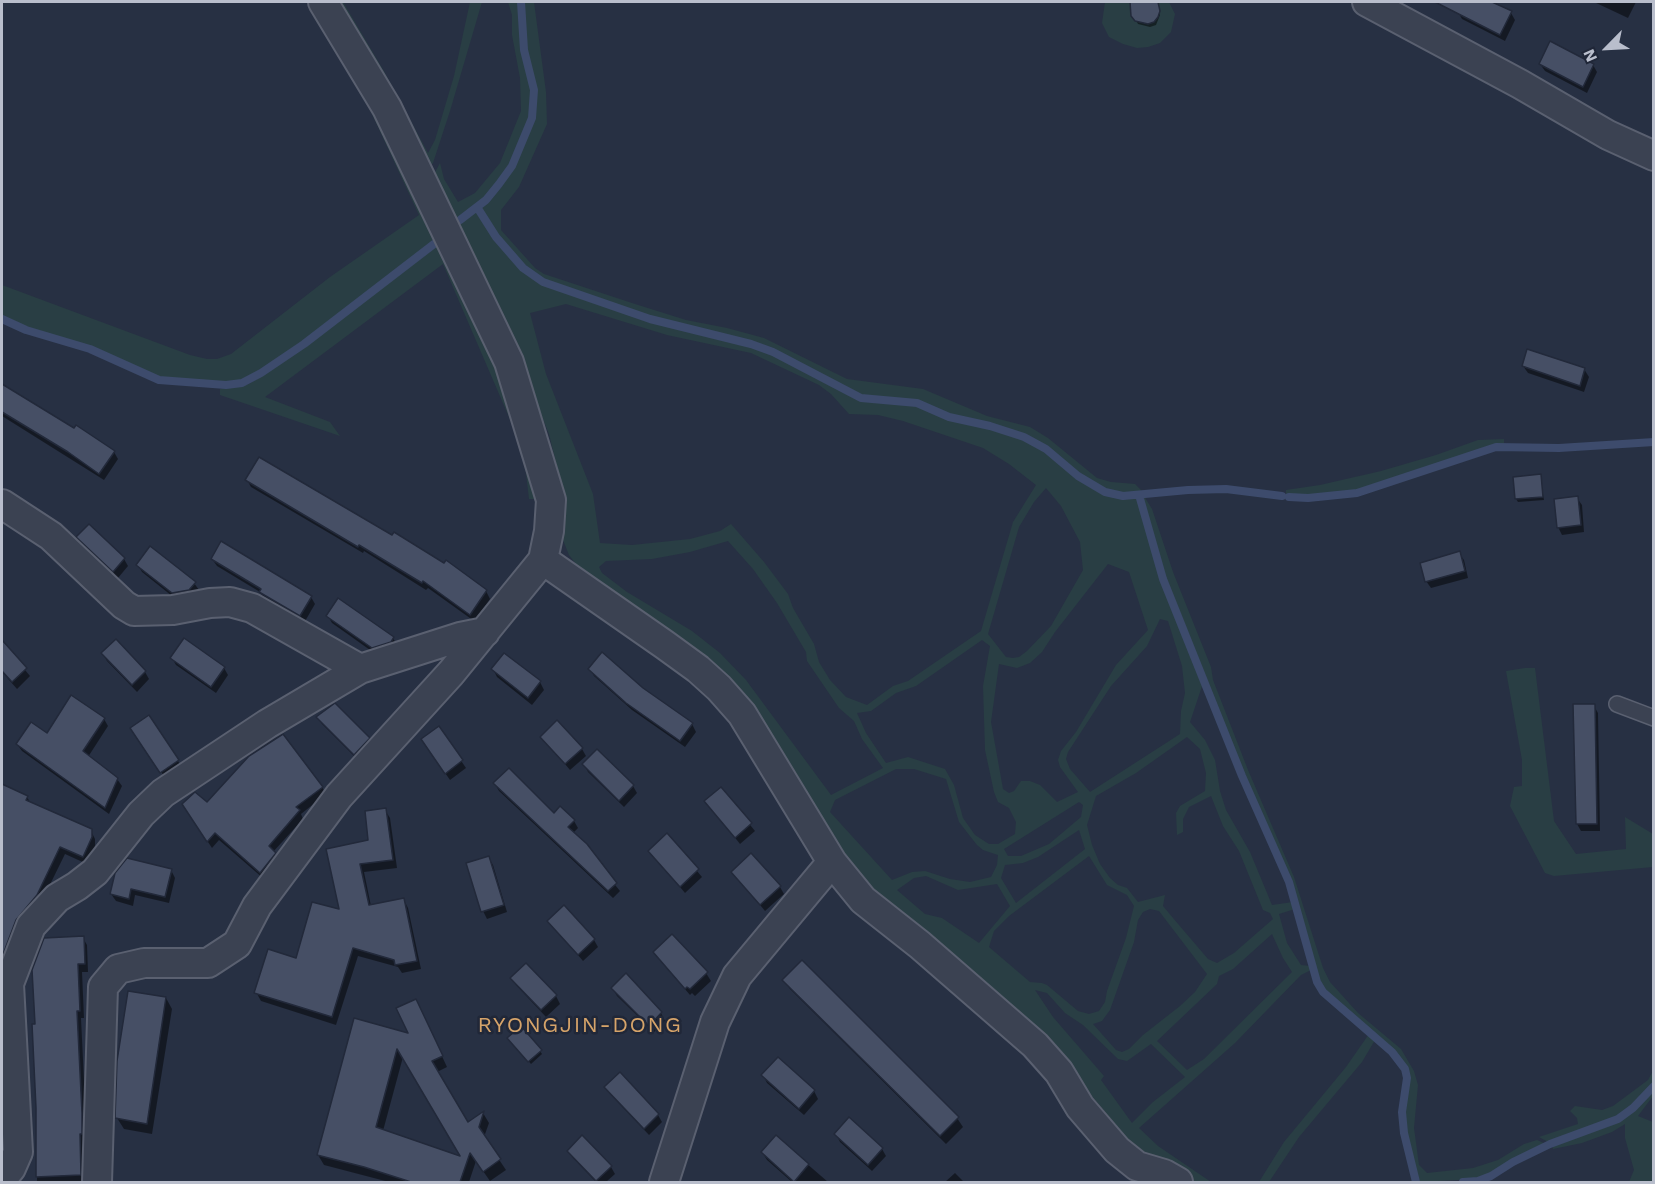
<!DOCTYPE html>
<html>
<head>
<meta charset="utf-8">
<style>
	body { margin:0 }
	#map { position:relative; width:1655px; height:1184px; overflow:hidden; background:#273043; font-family:"Work Sans",sans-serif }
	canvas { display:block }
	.frame { position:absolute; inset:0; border:3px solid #b9becc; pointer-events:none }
	.north { position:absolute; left:1577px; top:18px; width:60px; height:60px; -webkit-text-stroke:4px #202738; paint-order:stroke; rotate:246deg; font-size:16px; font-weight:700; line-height:24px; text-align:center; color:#b9becc }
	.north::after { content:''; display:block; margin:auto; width:21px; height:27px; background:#b9becc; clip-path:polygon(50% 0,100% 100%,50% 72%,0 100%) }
</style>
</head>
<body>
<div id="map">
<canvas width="1655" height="1184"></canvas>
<div class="frame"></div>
<div class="north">N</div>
</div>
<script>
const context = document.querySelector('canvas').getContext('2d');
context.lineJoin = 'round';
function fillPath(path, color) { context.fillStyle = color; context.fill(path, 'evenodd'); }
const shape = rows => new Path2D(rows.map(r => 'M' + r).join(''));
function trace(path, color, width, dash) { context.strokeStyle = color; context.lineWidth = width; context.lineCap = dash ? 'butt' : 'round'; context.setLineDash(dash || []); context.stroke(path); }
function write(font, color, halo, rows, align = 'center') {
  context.font = font + ' "Work Sans",sans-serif'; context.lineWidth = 5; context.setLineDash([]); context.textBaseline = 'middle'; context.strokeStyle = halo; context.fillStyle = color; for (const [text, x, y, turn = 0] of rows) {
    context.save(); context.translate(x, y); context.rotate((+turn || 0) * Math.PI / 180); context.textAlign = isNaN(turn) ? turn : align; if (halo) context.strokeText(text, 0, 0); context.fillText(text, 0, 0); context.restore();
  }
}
const green = shape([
	[308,2,316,2,355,64,383,119,438,237,433,243,303,343,242,381,226,383,160,378,91,347,26,328,2,317,2,285,190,355,207,359,217,359,231,354,330,277,419,215,351,69],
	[331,2,343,2,385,73,428,153,435,140,454,76,470,2,482,2,450,111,433,163,427,169],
	[508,2,519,2,523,50,532,90,530,117,510,165,497,183,484,198,459,218,462,222,477,209,495,238,522,269,542,284,650,320,750,346,772,354,860,400,917,405,948,419,990,428,1034,443,1077,478,1095,489,1123,498,1138,497,1161,579,1203,683,1190,722,1205,740,1215,760,1220,791,1226,810,1250,852,1272,905,1293,902,1295,909,1279,914,1287,943,1301,965,1310,966,1311,970,1301,975,1235,1043,1139,1128,1158,1146,1211,1182,1195,1182,1181,1171,1135,1148,1032,1024,981,978,868,892,786,774,583,573,569,555,563,540,559,475,549,434,525,374,432,178,440,163,444,179,458,202,475,193,500,163,521,111,520,78,512,35,512,15],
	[566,304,667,335,751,353,819,385,831,394,849,414,878,415,903,421,983,448,1009,464,1036,485,1013,522,981,631,908,681,893,686,867,705,846,697,830,680,819,662,814,644,793,608,788,594,764,562,731,524,720,531,690,539,632,545,600,543,593,494,546,374,530,313],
	[1046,488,1061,506,1080,542,1083,570,1051,626,1027,651,1019,657,1013,658,1006,657,988,634,1019,527,1034,502],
	[728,541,753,569,777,603,806,652,807,661,839,708,854,721,862,739,883,768,831,795,746,680,720,653,692,631,627,592,602,573,599,567,606,561,652,559,690,552],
	[1108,564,1129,572,1148,630,1116,665,1076,732,1061,751,1058,760,1060,767,1078,792,1057,802,1040,785,1030,781,1021,781,1014,791,1009,793,1003,789,991,722,999,664,1017,668,1030,663,1042,652,1055,632],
	[1160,619,1168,621,1182,666,1185,693,1181,711,1180,734,1090,792,1070,769,1066,759,1068,752,1111,686,1147,646],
	[982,640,990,646,983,686,985,750,994,792,998,802,1009,808,1016,822,1015,834,998,844,989,844,975,835,963,818,954,785,945,769,908,757,886,763,866,733,857,713,871,711,896,693,916,686],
	[1187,737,1200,749,1206,773,1205,791,1180,806,1176,813,1177,835,1183,832,1183,819,1189,807,1211,796,1223,826,1239,851,1263,910,1270,913,1273,919,1234,953,1217,963,1208,959,1173,918,1163,906,1165,895,1138,902,1127,888,1118,885,1110,878,1100,864,1092,845,1087,825,1096,796,1136,773],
	[896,769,914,769,946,779,959,822,977,845,983,850,998,855,997,865,991,877,970,882,950,879,925,871,912,872,892,880,830,812,835,800],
	[1079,802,1083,805,1081,817,1049,844,1021,856,1008,856,1004,849],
	[1079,830,1085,849,1016,903,1001,878,1005,865,1023,863,1038,857],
	[1089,856,1107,885,1127,895,1134,906,1126,938,1107,991,1105,1002,1099,1011,1089,1014,1078,1011,1047,985,1042,983,1030,982,989,947,994,931,1009,916],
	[926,876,958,890,997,884,1010,906,979,943,942,918,925,914,897,890,914,878],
	[1150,909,1159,911,1207,974,1195,992,1180,1006,1143,1035,1129,1049,1122,1052,1116,1050,1093,1024,1102,1021,1110,1010,1134,942,1138,920,1143,912],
	[1272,934,1283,958,1292,972,1204,1059,1187,1070,1157,1041,1217,984,1219,976,1233,969],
	[1035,990,1047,993,1065,1013,1083,1025,1118,1059,1127,1061,1151,1044,1185,1077,1153,1102,1132,1123,1101,1080,1104,1076,1053,1017],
	[522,2,534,2,546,92,547,124,519,187,501,210,501,230,535,268,544,274,635,304,686,320,727,328,764,338,847,379,923,389,987,416,1030,427,1048,438,1097,478,1111,482,1135,484,1144,493,1123,494,1097,486,1079,475,1047,447,1024,435,991,425,950,415,918,402,861,396,833,382,806,366,773,350,751,342,690,328,651,317,544,281,533,274,524,267,498,236,480,207,501,185,513,166,533,118,536,90,526,49],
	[1105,2,1169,2,1175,14,1171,32,1160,43,1148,47,1137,48,1123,44,1109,37,1102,23],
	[440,244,497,363,535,490,534,499,529,499,524,456,512,424,443,264,265,397,330,422,340,436,220,395,220,389,249,384,284,361],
	[1504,439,1504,445,1496,446,1409,473,1357,491,1308,496,1286,495,1286,490,1320,485,1381,471,1436,455,1478,440],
	[1144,496,1152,509,1173,572,1211,667,1213,680,1248,770,1294,877,1323,968,1330,982,1358,1013,1401,1049,1414,1071,1418,1085,1414,1128,1419,1165,1427,1173,1473,1168,1498,1160,1524,1144,1537,1140,1546,1144,1477,1179,1419,1182,1405,1133,1404,1112,1408,1078,1406,1069,1393,1051,1325,991,1319,981,1313,965,1290,881,1244,775,1165,578,1141,497],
	[1525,668,1535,668,1554,821,1576,854,1626,849,1625,817,1653,834,1653,867,1554,876,1545,873,1510,806,1514,787,1522,786,1522,760,1506,671],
	[1369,1034,1375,1040,1362,1062,1299,1137,1269,1182,1259,1182,1284,1142,1346,1067],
	[1653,1071,1653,1084,1632,1107,1617,1117,1550,1143,1539,1137,1578,1124,1577,1118,1570,1111,1575,1106,1602,1110,1613,1106,1648,1080],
	[1653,1088,1653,1096,1638,1116,1653,1122,1653,1182,1629,1182,1634,1170,1625,1138,1625,1124,1612,1132,1582,1143,1553,1149,1552,1145,1619,1120,1634,1110]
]);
const shadow = shape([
	[1136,2,1154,2,1160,15,1156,25,1150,27,1138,24,1133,15],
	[1463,2,1489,2,1511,13,1515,20,1505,41,1462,19,1458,12],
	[1594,2,1636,2,1628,18],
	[1540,64,1593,65,1597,72,1587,93,1545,71],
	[1523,366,1584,369,1589,377,1584,392,1528,373],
	[2,387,114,452,118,459,104,480,2,416],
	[1540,476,1544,500,1518,502,1516,499],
	[247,480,444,565,486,591,490,599,474,621,428,588,426,590,364,551,363,553,251,487],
	[1577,498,1582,505,1584,532,1562,535,1558,527],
	[89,526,124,559,128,566,118,578,82,544,78,537],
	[1459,553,1464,560,1468,578,1431,588,1426,581],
	[212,559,311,597,315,604,304,623,265,600,260,592,217,566],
	[138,565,194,583,199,590,193,597,177,600,142,572],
	[328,616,393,638,397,645,377,655,332,623],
	[116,641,145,672,149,679,137,692,107,661,103,654],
	[2,642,30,676,17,689,2,672],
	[172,658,224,668,228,675,216,693,176,665],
	[493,669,540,682,544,690,532,705,497,677],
	[590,669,642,689,692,724,696,732,685,747,632,710,594,676],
	[1575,706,1594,706,1598,713,1600,831,1581,831,1577,824],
	[318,717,369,738,373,746,359,761,322,724],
	[104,719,108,726,88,757,117,779,122,786,109,814,22,751,17,744],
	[439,728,466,768,450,780,427,747],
	[136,735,178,761,182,768,166,779],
	[542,737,582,749,586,756,570,770],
	[597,751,633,786,637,793,624,807,588,772,584,764],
	[495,784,554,815,574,821,578,828,573,833,620,891,613,898,499,791],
	[4,787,27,797,31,804,91,831,95,839,95,846,87,864,65,854,41,903,2,975,2,793],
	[322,787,326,794,301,814,303,819,273,852,279,861,264,879,219,840,212,848,188,812,207,804],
	[721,789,755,831,740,844,706,801],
	[385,810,390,818,397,868,364,872,371,906,404,900,408,908,421,969,402,973,398,967,358,956,336,1025,261,1001,256,992,297,960,341,912,328,850,370,841],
	[667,835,702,877,685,893,650,851],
	[489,858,493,865,507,912,487,919,483,911],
	[171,870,175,878,169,903,135,895,133,906,116,901,111,894],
	[733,872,780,887,784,894,765,911],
	[549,921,594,940,598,947,583,961],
	[83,938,87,945,88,972,82,972,84,1018,81,1018,86,1122,86,1142,83,1142,84,1182,37,1182,36,1025],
	[659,959,706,973,711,981,695,996,692,993,690,995],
	[526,965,556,996,560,1004,546,1017,516,985,512,978],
	[784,980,957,1118,963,1127,946,1144,790,989],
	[613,989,661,1013,665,1021,654,1032,617,996],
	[166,998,172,1009,152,1134,124,1129,117,1118],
	[421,1011,447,1067,437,1072,467,1124,483,1113,489,1123,484,1137,506,1170,490,1181,476,1161,469,1182,389,1182,324,1165,318,1155,355,1020,410,1035],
	[403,1057,463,1158,383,1131],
	[511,1041,540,1051,542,1054,531,1064],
	[778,1059,814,1091,818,1099,804,1115,767,1083,763,1075],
	[620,1074,658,1115,662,1122,649,1135,610,1094,606,1087],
	[836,1134,882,1149,886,1156,872,1171,840,1142],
	[776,1137,828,1182,792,1182,767,1160,762,1152],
	[569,1151,611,1167,615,1174,606,1182,596,1182,573,1158],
	[955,1173,964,1182,945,1182]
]);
const stream = shape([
	[477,207,496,237,523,268,543,282,650,319,751,344,773,352,861,398,917,403,949,417,990,426,1024,437,1046,449,1078,476,1105,492,1123,496,1188,490,1226,489,1282,496],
	[460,220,486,200,499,184,512,166,532,118,534,90,524,50,521,2],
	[2,319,26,330,90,349,159,380,226,385,242,383,261,373,304,344,434,244],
	[1139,495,1163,579,1242,776,1289,882,1317,982,1323,992,1392,1052,1405,1069,1407,1078,1402,1112,1404,1133,1416,1182],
	[1289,497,1308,498,1357,493,1496,447,1559,448,1654,442],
	[1463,1182,1478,1181,1491,1176,1513,1162,1550,1144,1618,1119,1633,1108,1654,1086]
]);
const building = shape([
	[1130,2,1158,2,1160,11,1158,17,1154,22,1148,24,1135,21,1131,16,1130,2],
	[1435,2,1492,2,1512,11,1500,35,1435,2],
	[1550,41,1594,64,1583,87,1539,64,1550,41],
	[1527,349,1585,368,1580,386,1522,366,1527,349],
	[2,384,74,428,76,425,115,451,99,474,68,452,2,412,2,384],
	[259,457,392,535,394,532,444,563,446,560,487,590,470,615,423,581,422,583,359,545,358,547,245,480,259,457],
	[1541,474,1543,497,1515,499,1513,477,1541,474],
	[1578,496,1581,525,1557,528,1554,499,1578,496],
	[89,524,125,558,113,572,76,537,89,524],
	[221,541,312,596,300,616,259,592,261,589,211,559,221,541],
	[150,546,196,582,189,590,172,593,136,565,150,546],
	[1460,551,1465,571,1425,582,1420,563,1460,551],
	[338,598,394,637,391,642,372,648,326,616,338,598],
	[184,638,225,667,211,687,170,658,184,638],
	[116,639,146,671,132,685,101,653,116,639],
	[2,640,27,668,12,682,2,671,2,640],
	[602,652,643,688,693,723,680,741,626,703,588,669,602,652],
	[504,653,541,681,528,698,491,669,504,653],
	[71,695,105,718,83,751,118,778,105,808,16,744,31,722,47,733,71,695],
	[335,703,370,738,354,755,316,717,335,703],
	[1573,704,1595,704,1597,824,1576,824,1573,704],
	[149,715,179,760,160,773,130,728,149,715],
	[557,720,583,748,565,764,540,737,557,720],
	[439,726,463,760,445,774,421,739,439,726],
	[283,734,323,787,296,807,300,810,269,846,276,853,260,873,215,833,207,842,182,804,195,792,207,802,249,756,283,734],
	[597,749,634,785,619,801,582,764,597,749],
	[509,768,554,813,560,806,575,820,568,827,587,844,617,883,608,891,493,783,509,768],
	[2,784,28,796,26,800,92,829,92,837,83,857,60,847,37,895,16,920,2,957,2,784],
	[721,787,752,823,735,838,704,801,721,787],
	[386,808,393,860,360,864,369,905,404,898,417,961,395,965,394,960,353,948,332,1017,254,993,268,949,296,958,312,902,339,909,326,849,368,840,365,811,386,808],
	[667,833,699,869,680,887,648,851,667,833],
	[751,853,781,886,760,905,731,872,751,853],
	[489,856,504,905,481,912,466,863,489,856],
	[127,858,172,869,165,897,131,889,129,899,110,894,115,873,127,858],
	[564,905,595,939,578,955,547,921,564,905],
	[672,934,708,972,690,989,687,987,685,989,653,952,672,934],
	[84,936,85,964,78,964,80,1011,77,1011,82,1113,82,1134,80,1134,81,1175,36,1177,36,1108,32,1024,35,1024,32,970,44,938,84,936],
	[802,960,959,1117,940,1136,782,980,802,960],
	[526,963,557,995,541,1010,510,978,526,963],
	[626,973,662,1012,649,1026,611,988,626,973],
	[128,991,166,997,147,1124,115,1118,117,1061,128,991],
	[416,999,443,1056,432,1061,468,1122,484,1111,479,1127,501,1159,483,1172,470,1153,460,1182,411,1182,364,1167,317,1155,354,1018,408,1033,396,1008,416,999],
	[397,1049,460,1156,376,1127,397,1049],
	[521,1026,542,1050,528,1062,507,1038,521,1026],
	[778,1057,815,1090,799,1109,761,1075,778,1057],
	[620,1072,659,1114,644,1129,604,1087,620,1072],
	[849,1117,883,1148,868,1165,834,1134,849,1117],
	[582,1135,612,1166,596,1181,567,1151,582,1135],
	[776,1135,809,1164,794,1182,761,1152,776,1135]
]);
const service = shape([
	[1617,704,1654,718]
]);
const minor = shape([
	[1367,2,1520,84,1608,135,1654,156],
	[2,504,51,536,124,605,134,611,173,610,210,603,230,602,252,608,360,669],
	[543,560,665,645,698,669,719,688,742,714,832,862,863,900,920,945,1035,1045,1059,1072,1080,1107,1117,1150,1137,1166,1164,1174,1178,1182],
	[2,1002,31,926,57,898,77,886,95,872,141,814,163,793,267,724,360,669,460,637,485,632],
	[2,1179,11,1168,18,1152,9,984],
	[97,1182,103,987,118,969,144,963,208,963,237,944,257,906,339,796,451,673,543,560,549,531,551,500,509,362,387,108,323,2],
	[664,1182,715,1022,737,976,832,862]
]);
const quarterNames = [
	["RYONGJIN-DONG",580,1026]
];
fillPath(green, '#293e44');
fillPath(shadow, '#0007');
trace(stream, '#3d4b6c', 8);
fillPath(building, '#464f65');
trace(building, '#22293a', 1.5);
trace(service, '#5a6070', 18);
trace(minor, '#5a6070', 32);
trace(service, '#3b4252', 15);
trace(minor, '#3b4252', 28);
context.letterSpacing = '1.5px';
write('22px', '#d6a46a', '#202738', quarterNames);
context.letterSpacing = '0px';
</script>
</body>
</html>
